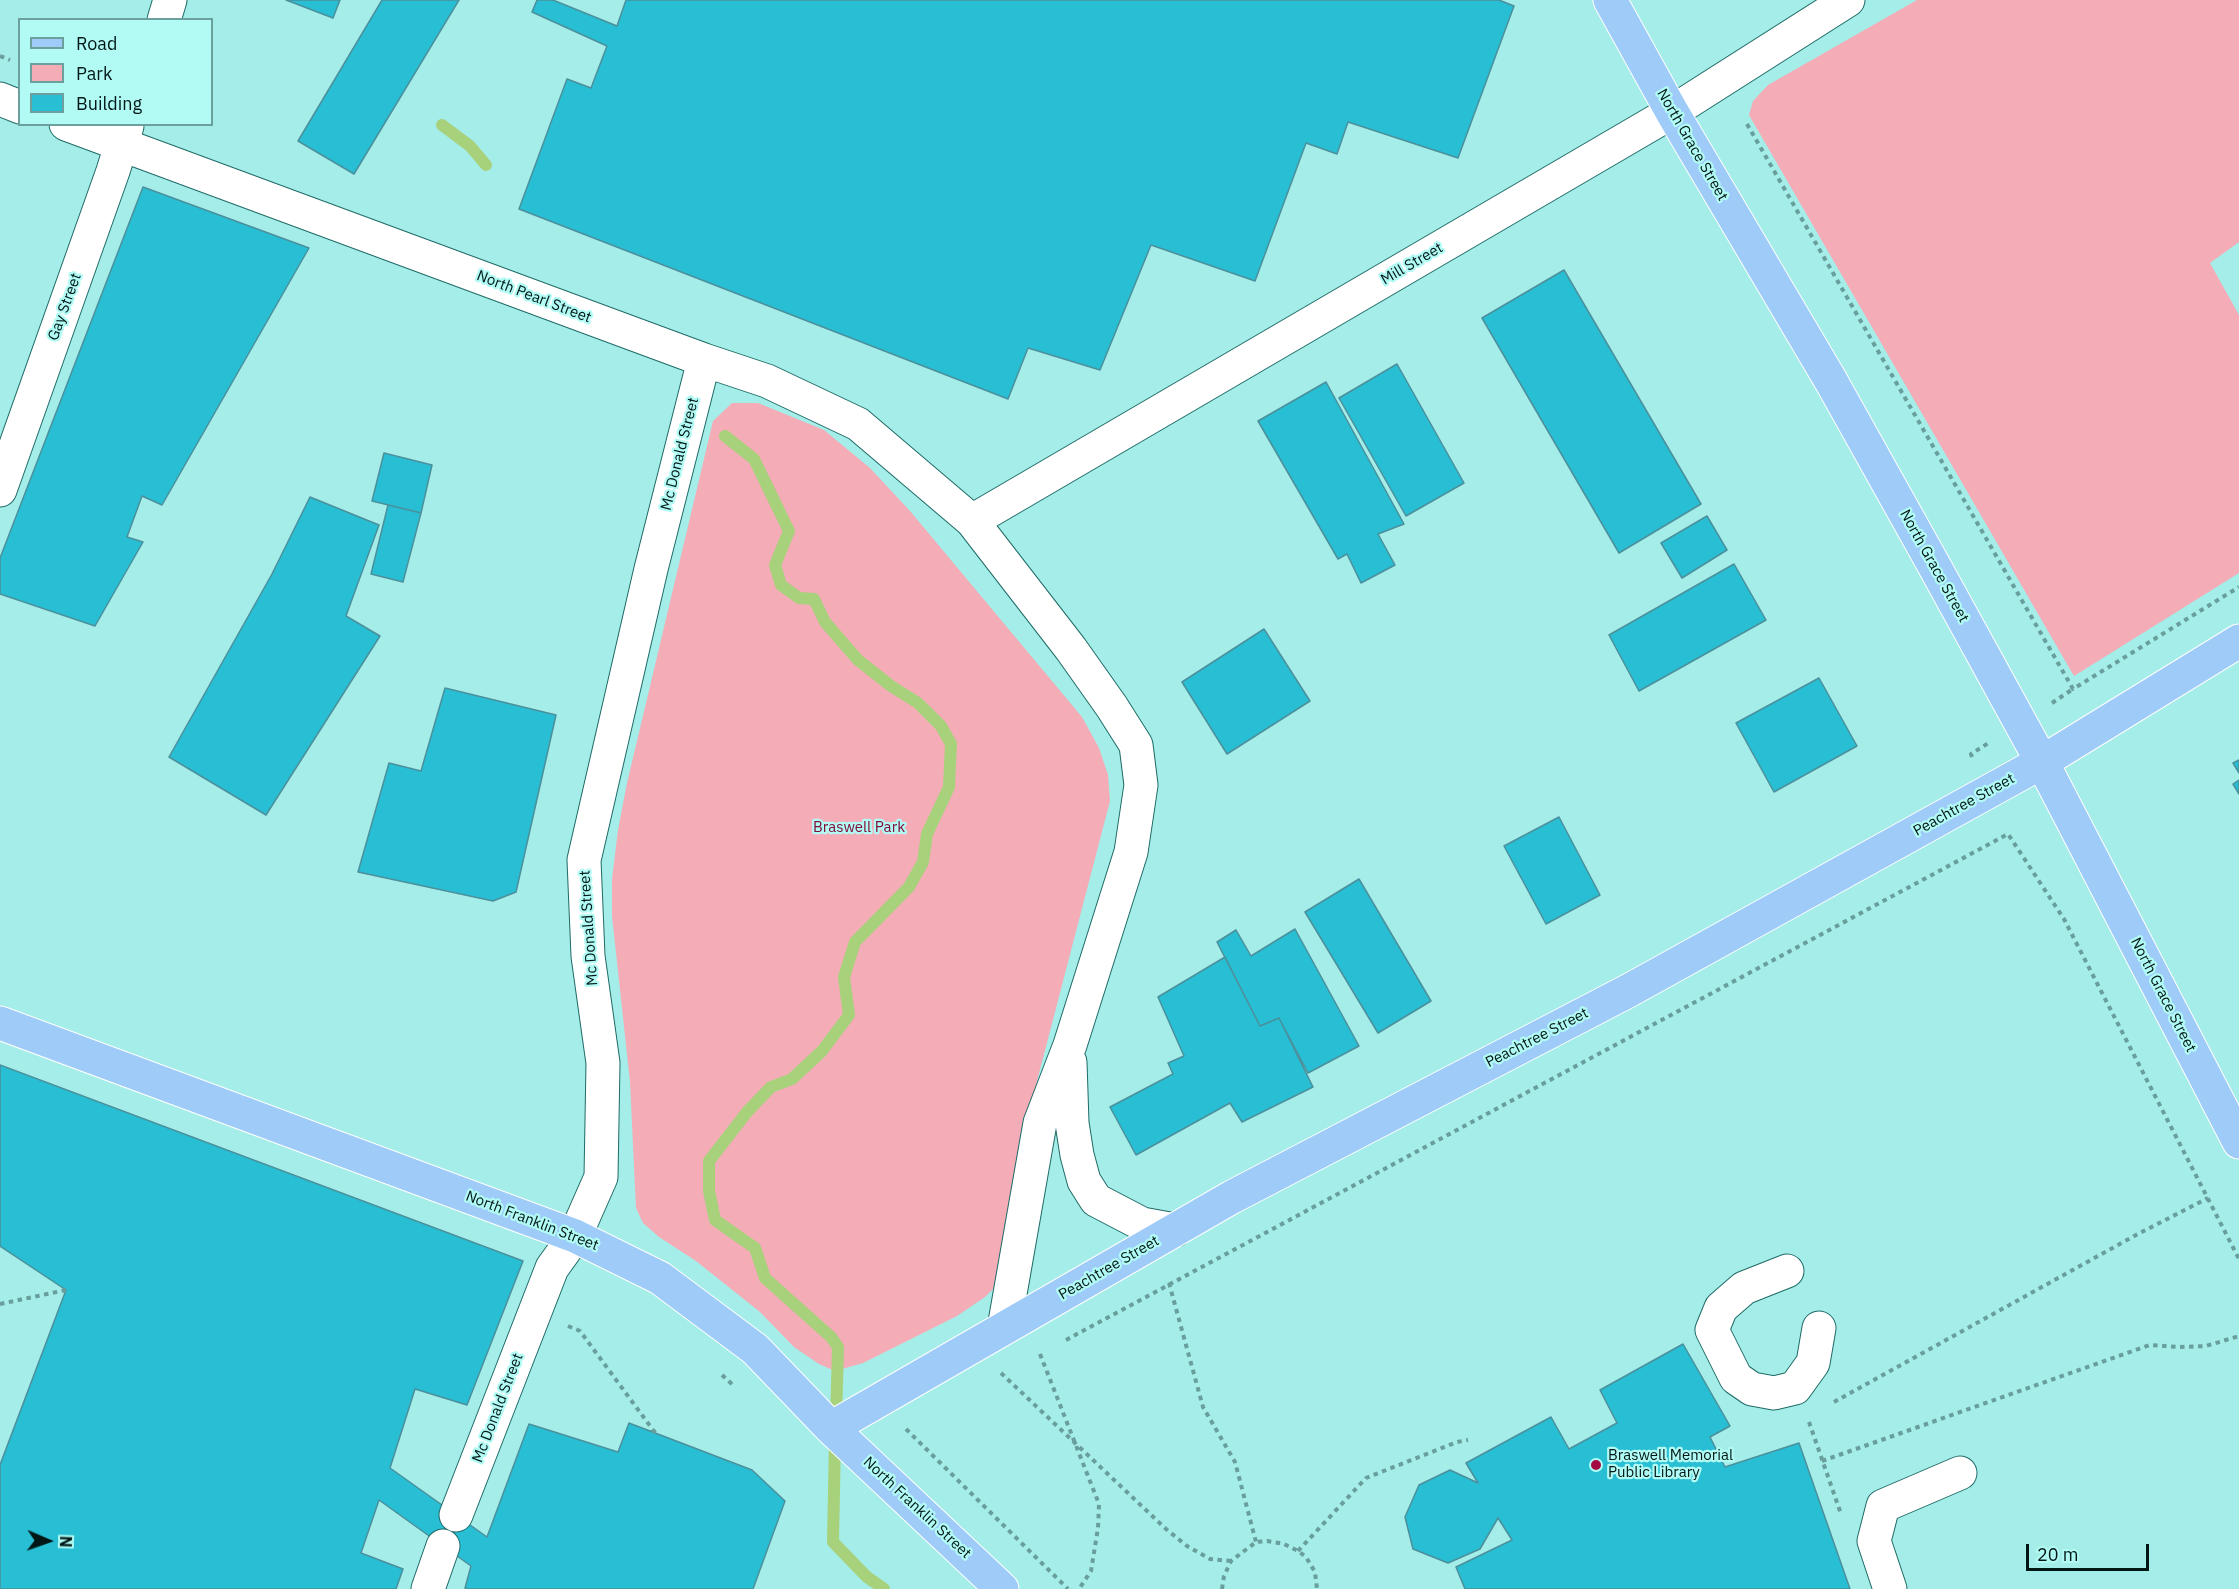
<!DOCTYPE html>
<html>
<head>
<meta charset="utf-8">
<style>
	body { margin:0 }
	#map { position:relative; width:2239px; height:1589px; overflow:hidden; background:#a5ede8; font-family:"IBM Plex Sans",sans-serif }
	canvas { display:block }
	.legend { position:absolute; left:18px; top:18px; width:195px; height:108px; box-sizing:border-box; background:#b2fbf5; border:2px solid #6ba09c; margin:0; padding:8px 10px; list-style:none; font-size:18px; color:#001716 }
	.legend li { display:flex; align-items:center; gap:12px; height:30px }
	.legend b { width:30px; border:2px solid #6ba09c }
	.north { position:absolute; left:18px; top:1511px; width:60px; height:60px; -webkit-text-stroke:4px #b2fbf5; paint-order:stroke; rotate:92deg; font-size:16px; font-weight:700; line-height:24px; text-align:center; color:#001716 }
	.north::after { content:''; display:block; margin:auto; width:21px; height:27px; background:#001716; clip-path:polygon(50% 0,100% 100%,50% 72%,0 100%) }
	.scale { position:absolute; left:2026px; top:1544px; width:123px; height:27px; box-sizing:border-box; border:3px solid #001716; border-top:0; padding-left:8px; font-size:18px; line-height:21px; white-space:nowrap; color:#001716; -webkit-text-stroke:4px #b2fbf5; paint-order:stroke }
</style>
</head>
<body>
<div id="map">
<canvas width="2239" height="1589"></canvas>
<ul class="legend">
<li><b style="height:8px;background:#9ecbf7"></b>Road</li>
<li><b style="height:16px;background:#f4acb7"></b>Park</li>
<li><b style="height:16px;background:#28bed3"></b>Building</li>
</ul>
<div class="north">N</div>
<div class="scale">20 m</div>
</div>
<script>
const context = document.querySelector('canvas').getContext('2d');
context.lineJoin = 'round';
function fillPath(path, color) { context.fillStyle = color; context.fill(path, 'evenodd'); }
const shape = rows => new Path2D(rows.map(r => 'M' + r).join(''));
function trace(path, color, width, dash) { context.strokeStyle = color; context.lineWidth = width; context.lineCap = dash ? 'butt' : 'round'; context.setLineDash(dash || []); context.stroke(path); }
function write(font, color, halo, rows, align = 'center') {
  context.font = font + ' "IBM Plex Sans",sans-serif'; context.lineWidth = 4.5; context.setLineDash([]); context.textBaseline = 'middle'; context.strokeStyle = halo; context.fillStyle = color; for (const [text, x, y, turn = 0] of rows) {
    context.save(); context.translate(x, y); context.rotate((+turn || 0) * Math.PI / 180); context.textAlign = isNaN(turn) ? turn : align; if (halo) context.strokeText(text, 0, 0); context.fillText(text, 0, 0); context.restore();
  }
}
const green = shape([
	[1917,0,2239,0,2239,242,2210,263,2239,315,2239,573,2074,676,1749,115,1753,101,1768,85],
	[732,403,758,403,824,430,870,468,910,511,1082,717,1099,748,1108,775,1110,801,1018,1154,998,1284,985,1297,957,1316,863,1363,835,1371,819,1364,794,1347,760,1312,696,1261,659,1237,643,1223,636,1208,630,1082,612,916,612,879,618,830,627,783,713,421]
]);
const stream = shape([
	[442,125,470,146,486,165],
	[725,436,754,459,789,531,775,565,781,585,799,598,814,599,825,622,858,660,891,686,918,703,941,726,951,744,949,787,927,834,923,862,909,887,855,942,844,977,849,1015,822,1051,792,1079,771,1087,747,1112,709,1161,709,1191,715,1220,755,1248,765,1278,831,1337,838,1347,836,1421],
	[835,1439,833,1542,867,1577,884,1589]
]);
const building = shape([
	[286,0,340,0,333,18,286,0],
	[382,0,459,0,354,174,298,141,382,0],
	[537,0,553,0,617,26,626,0,1499,0,1514,6,1458,158,1348,122,1337,154,1306,143,1255,281,1151,245,1100,370,1028,348,1008,399,519,209,567,79,591,88,607,46,532,12,537,0],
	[143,187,309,248,162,505,142,496,127,537,143,542,95,626,0,594,0,558,143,187],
	[1564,270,1701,504,1619,553,1482,318,1564,270],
	[1397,364,1464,483,1406,516,1339,398,1397,364],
	[1326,382,1404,524,1378,534,1395,565,1361,583,1347,554,1338,559,1258,421,1326,382],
	[384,453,432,465,421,513,372,501,384,453],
	[310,497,379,525,346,616,380,636,266,815,169,757,272,574,310,497],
	[388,505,421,513,403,582,371,574,388,505],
	[1707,516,1727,550,1682,578,1661,543,1707,516],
	[1734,564,1766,620,1639,691,1609,635,1734,564],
	[1264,629,1310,701,1227,754,1182,682,1264,629],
	[1819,678,1857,746,1774,792,1736,723,1819,678],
	[445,688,556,715,516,892,493,901,358,872,389,763,421,771,445,688],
	[2239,760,2239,773,2233,763,2239,760],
	[2239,780,2239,794,2233,784,2239,780],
	[1559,817,1600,895,1546,924,1504,846,1559,817],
	[1359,879,1431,1001,1378,1033,1305,912,1359,879],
	[1295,929,1359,1046,1308,1073,1279,1018,1260,1026,1217,942,1236,930,1251,956,1295,929],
	[1225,957,1260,1026,1279,1018,1313,1087,1242,1122,1230,1103,1136,1155,1110,1107,1173,1074,1168,1063,1184,1056,1158,997,1225,957],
	[0,1065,523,1261,467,1405,415,1389,390,1468,487,1537,529,1424,618,1452,629,1423,752,1470,785,1501,753,1589,468,1589,465,1588,471,1566,379,1500,361,1553,403,1569,396,1589,0,1589,0,1465,66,1290,0,1246,0,1065],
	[1683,1344,1730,1426,1710,1437,1725,1467,1799,1443,1850,1589,1465,1589,1456,1567,1512,1540,1498,1518,1480,1549,1448,1563,1413,1549,1405,1517,1419,1485,1450,1470,1478,1483,1466,1463,1551,1417,1569,1449,1617,1423,1600,1390,1683,1344]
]);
const path = shape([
	[0,56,10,60],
	[1747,124,2073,689,2239,587],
	[2052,703,2073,689],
	[1972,757,1971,754,1990,742],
	[1169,1283,1203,1407,1235,1462,1256,1542],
	[0,1304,66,1290],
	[568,1326,580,1331,656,1434],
	[1066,1340,2008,834,2064,919,2239,1259],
	[1040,1354,1099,1504,1098,1528,1091,1571,1079,1589],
	[1001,1373,1166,1529,1187,1546,1210,1559,1231,1561],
	[722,1375,734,1386],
	[1834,1402,2136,1235,2208,1198],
	[1809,1422,1841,1514],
	[906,1429,1068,1589],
	[1822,1461,2150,1345,2179,1347,2206,1346,2239,1336],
	[1298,1551,1366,1478,1457,1442,1468,1440],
	[1222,1589,1224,1576,1231,1561,1256,1542,1267,1541,1284,1544,1298,1551,1306,1557,1315,1572,1317,1589]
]);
const minor = shape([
	[164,20,170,0],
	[0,99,20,107],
	[66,124,704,360,767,381,858,424,972,521,1071,649,1112,707,1136,745,1141,785,1131,852,1070,1045,1040,1123,1004,1328],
	[0,490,113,171,127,126],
	[972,521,1672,112,1848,0],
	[1070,1062,1072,1123,1077,1155,1084,1181,1096,1200,1142,1224,1175,1230],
	[1787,1271,1744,1288,1721,1308,1712,1330,1736,1378,1752,1389,1774,1393,1795,1388,1813,1363,1819,1328],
	[456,1515,552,1268,575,1236,601,1177,603,1063,588,956,584,860,651,569,704,360],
	[428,1589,443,1546],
	[1890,1589,1874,1541,1883,1506,1960,1473]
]);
const major = shape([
	[1610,0,1672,112,1831,381,1936,569,2042,762,2239,1142],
	[0,1023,575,1236,660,1278,755,1349,831,1428,1002,1589],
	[831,1428,1232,1197,1628,991,2042,762,2239,641]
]);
const markers = [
	[1596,1465,6,"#a40b42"]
];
const streetNames = [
	["North Grace Street",1692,145,60],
	["Mill Street",1412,264,-30],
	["North Pearl Street",534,297,21],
	["Gay Street",65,307,-70],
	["Mc Donald Street",680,454,-76],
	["North Grace Street",1934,566,61],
	["Peachtree Street",1964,805,-29],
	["Mc Donald Street",589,928,-94],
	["North Grace Street",2163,995,63],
	["Peachtree Street",1537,1038,-27],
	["North Franklin Street",532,1221,21],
	["Peachtree Street",1109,1268,-30],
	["Mc Donald Street",498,1408,-69],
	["North Franklin Street",917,1508,43]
];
const parkNames = [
	["Braswell Park",859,828]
];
const poiNames = [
	["Braswell Memorial",1608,1456],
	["Public Library",1608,1473]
];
fillPath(green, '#f4acb7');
trace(stream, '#a8d17c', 12);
fillPath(building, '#28bed3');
trace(building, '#4b909c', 1.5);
trace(minor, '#1f6b67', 35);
trace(major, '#fff', 35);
trace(path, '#689e9b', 4, [4.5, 4.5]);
trace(minor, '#fff', 33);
trace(major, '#9ecbf7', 33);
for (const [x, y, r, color] of markers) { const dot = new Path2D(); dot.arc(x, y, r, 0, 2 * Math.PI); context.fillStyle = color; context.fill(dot); trace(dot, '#b2fbf5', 2); }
write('15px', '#001716', '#b2fbf5', streetNames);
write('15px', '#820a34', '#b2fbf5', parkNames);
write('15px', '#001716', '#b2fbf5', poiNames, 'left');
</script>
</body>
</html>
